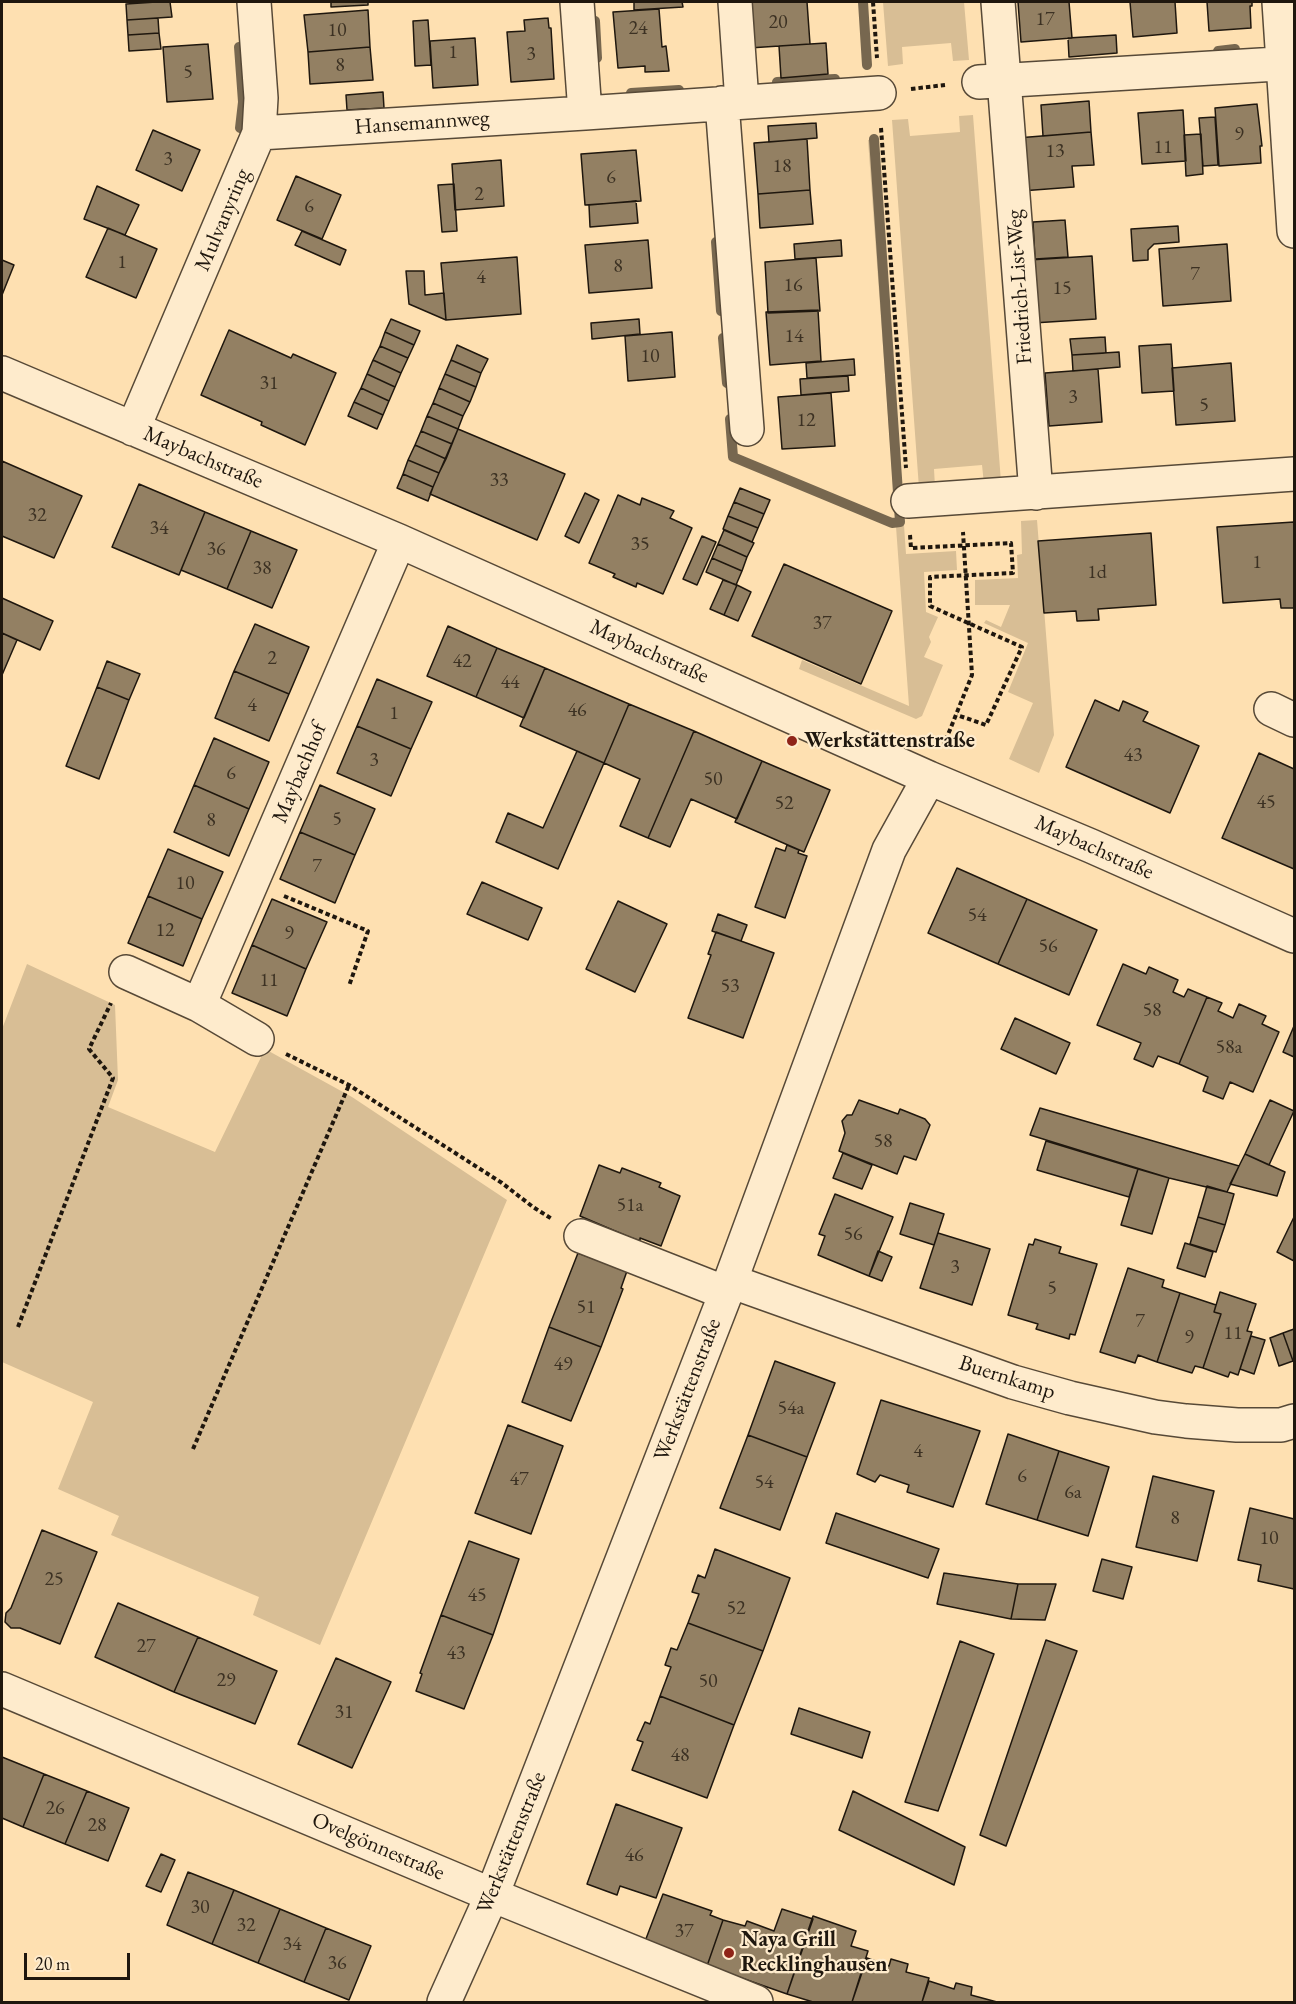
<!DOCTYPE html>
<html>
<head>
<meta charset="utf-8">
<style>
	body { margin:0 }
	#map { position:relative; width:1296px; height:2004px; overflow:hidden; background:#fee0b1; font-family:"EB Garamond",serif }
	canvas { display:block }
	.frame { position:absolute; inset:0; border:3px solid #1f170e; pointer-events:none }
	.scale { position:absolute; left:24px; top:1953px; width:106px; height:27px; box-sizing:border-box; border:3px solid #1f170e; border-top:0; padding-left:8px; font-size:18px; line-height:21px; white-space:nowrap; color:#1f170e; -webkit-text-stroke:4px #feebcc; paint-order:stroke }
</style>
</head>
<body>
<div id="map">
<canvas width="1296" height="2004"></canvas>
<div class="frame"></div>
<div class="scale">20 m</div>
</div>
<script>
const context = document.querySelector('canvas').getContext('2d');
context.lineJoin = 'round';
function fillPath(path, color) { context.fillStyle = color; context.fill(path, 'evenodd'); }
const shape = rows => new Path2D(rows.map(r => 'M' + r).join(''));
function trace(path, color, width, dash) { context.strokeStyle = color; context.lineWidth = width; context.lineCap = dash ? 'butt' : 'round'; context.setLineDash(dash || []); context.stroke(path); }
function write(font, color, halo, rows, align = 'center') {
  context.font = font + ' "EB Garamond",serif'; context.lineWidth = 4.5; context.setLineDash([]); context.textBaseline = 'middle'; context.strokeStyle = halo; context.fillStyle = color; for (const [text, x, y, turn = 0] of rows) {
    context.save(); context.translate(x, y); context.rotate((+turn || 0) * Math.PI / 180); context.textAlign = isNaN(turn) ? turn : align; if (halo) context.strokeText(text, 0, 0); context.fillText(text, 0, 0); context.restore();
  }
}
const green = shape([
	[883,2,964,2,969,60,953,61,951,43,902,47,903,64,888,66],
	[973,115,1001,482,984,484,982,465,934,469,935,487,919,488,892,120,908,119,910,136,960,132,959,116],
	[877,139,906,554,956,551,957,570,924,572,926,612,938,617,929,637,931,642,924,657,943,665,922,716,916,719,799,669,802,660,909,706,868,140],
	[1037,520,1054,735,1039,773,1009,759,1033,703,1008,692,1028,643,984,623,986,620,1001,627,1010,605,975,605,975,580,1018,578,1017,555,1022,554,1021,521],
	[27,964,115,1005,118,1080,108,1107,215,1152,265,1049,352,1097,507,1200,320,1645,253,1615,259,1597,111,1535,119,1516,58,1489,93,1402,2,1362,2,1029]
]);
const stream = shape([
	[863,2,867,65],
	[595,21,597,58],
	[239,47,243,102,240,128],
	[1218,51,1235,49],
	[777,82,835,79],
	[631,93,679,90],
	[716,242,721,311],
	[723,338,727,383],
	[730,419,733,457,892,523,900,522,874,139]
]);
const building = shape([
	[156,2,170,2,172,17,127,20,126,4,156,2],
	[331,2,368,2,368,5,331,7,331,2],
	[634,2,682,2,683,7,634,10,634,2],
	[746,2,807,2,810,44,749,48,746,2],
	[1018,2,1069,2,1072,38,1021,42,1018,2],
	[1130,2,1175,2,1177,33,1133,37,1130,2],
	[1207,2,1252,2,1252,6,1250,6,1251,28,1209,31,1207,2],
	[659,9,662,47,666,46,669,71,645,72,645,66,618,68,613,12,659,9],
	[368,10,370,47,308,52,304,15,368,10],
	[158,18,159,33,128,35,127,20,158,18],
	[548,18,549,28,551,28,554,79,511,82,507,32,525,31,524,20,548,18],
	[428,20,431,65,415,66,413,21,428,20],
	[159,33,161,49,129,51,128,35,159,33],
	[1116,35,1117,53,1069,57,1068,38,1116,35],
	[475,38,478,85,433,88,430,41,475,38],
	[826,43,828,74,781,78,779,46,826,43],
	[208,44,213,99,167,102,163,47,208,44],
	[370,47,373,80,310,84,308,52,370,47],
	[383,92,384,108,347,110,346,95,383,92],
	[1089,101,1091,132,1043,136,1041,105,1089,101],
	[1257,104,1262,146,1260,146,1261,163,1219,166,1215,108,1257,104],
	[1183,110,1186,161,1142,164,1138,113,1183,110],
	[1215,117,1218,165,1203,166,1199,118,1215,117],
	[816,123,817,138,769,142,768,126,816,123],
	[153,130,200,150,182,191,136,170,153,130],
	[1091,132,1094,165,1072,166,1074,187,1021,191,1017,138,1091,132],
	[1201,134,1203,174,1186,176,1184,135,1201,134],
	[807,139,810,190,758,194,754,143,807,139],
	[636,150,641,201,585,205,581,154,636,150],
	[501,160,504,206,455,210,452,164,501,160],
	[296,176,341,195,322,239,277,220,296,176],
	[454,184,457,231,442,232,438,185,454,184],
	[97,186,139,205,125,235,84,219,97,186],
	[810,190,813,224,760,228,758,194,810,190],
	[636,201,638,223,590,227,589,205,636,201],
	[1065,220,1068,257,1035,259,1033,222,1065,220],
	[1178,226,1179,242,1154,244,1148,250,1148,260,1133,261,1131,229,1178,226],
	[108,228,157,249,136,298,86,277,108,228],
	[302,231,346,250,340,265,295,245,302,231],
	[648,240,652,288,589,293,585,245,648,240],
	[841,240,842,256,795,259,794,244,841,240],
	[1227,244,1231,301,1163,306,1159,249,1227,244],
	[1092,256,1096,319,1033,323,1029,260,1092,256],
	[517,257,521,314,446,320,441,263,517,257],
	[816,258,820,311,768,313,765,262,816,258],
	[2,260,14,265,2,295,2,260],
	[406,271,424,271,425,295,444,293,446,320,409,304,406,271],
	[818,310,821,361,770,365,766,312,818,310],
	[391,319,420,331,414,345,385,332,391,319],
	[639,319,640,334,592,339,591,323,639,319],
	[229,330,291,358,293,354,336,373,305,445,261,425,262,422,201,395,229,330],
	[385,332,414,345,408,358,380,346,385,332],
	[672,332,675,377,628,381,625,336,672,332],
	[1105,337,1106,353,1072,355,1070,339,1105,337],
	[1171,344,1174,391,1142,393,1139,346,1171,344],
	[457,345,488,359,481,373,451,360,457,345],
	[380,346,408,358,401,373,373,360,380,346],
	[1119,352,1120,367,1073,371,1072,355,1119,352],
	[854,359,855,375,807,378,806,363,854,359],
	[373,360,401,373,395,387,367,374,373,360],
	[451,360,481,373,476,387,445,374,451,360],
	[1231,363,1235,421,1176,425,1172,368,1231,363],
	[1098,369,1102,422,1049,426,1045,373,1098,369],
	[367,374,395,387,389,401,361,388,367,374],
	[445,374,476,387,470,402,439,388,445,374],
	[848,376,849,391,801,395,800,379,848,376],
	[361,388,389,401,383,415,354,402,361,388],
	[439,388,470,402,463,416,433,403,439,388],
	[831,393,835,446,782,449,778,397,831,393],
	[354,402,383,415,377,429,348,416,354,402],
	[433,403,463,416,458,429,427,416,433,403],
	[427,416,458,429,452,444,421,431,427,416],
	[458,429,565,474,537,540,430,494,458,429],
	[421,431,452,444,446,459,415,445,421,431],
	[415,445,446,459,439,473,408,460,415,445],
	[408,460,439,473,433,487,403,474,408,460],
	[2,461,82,496,54,558,2,536,2,461],
	[403,474,433,487,428,501,397,488,403,474],
	[139,484,205,512,179,575,112,547,139,484],
	[740,488,770,500,764,514,734,502,740,488],
	[585,493,599,500,579,543,565,536,585,493],
	[618,495,640,505,642,498,674,511,670,518,692,528,663,594,637,583,636,587,613,577,615,574,589,563,618,495],
	[734,502,764,514,758,528,728,516,734,502],
	[205,512,251,531,227,589,181,570,205,512],
	[728,516,758,528,752,542,723,529,728,516],
	[1294,522,1294,608,1281,608,1280,599,1223,603,1217,527,1294,522],
	[724,530,754,543,747,557,718,544,724,530],
	[251,531,297,550,272,608,227,589,251,531],
	[1151,533,1156,605,1098,609,1099,620,1077,621,1076,611,1044,613,1038,541,1151,533],
	[702,536,716,542,697,585,683,579,702,536],
	[718,544,747,557,742,571,712,558,718,544],
	[712,558,742,571,736,585,706,572,712,558],
	[784,564,892,611,861,684,752,636,784,564],
	[723,580,737,585,724,615,710,609,723,580],
	[737,585,751,592,738,621,724,615,737,585],
	[2,598,53,621,40,650,2,633,2,598],
	[255,624,309,647,289,694,234,671,255,624],
	[448,626,497,648,476,697,427,676,448,626],
	[2,633,17,640,2,675,2,633],
	[497,648,545,668,524,718,476,697,497,648],
	[107,661,140,674,129,700,97,687,107,661],
	[545,668,629,704,604,763,520,726,545,668],
	[234,671,289,694,269,741,215,718,234,671],
	[377,679,432,702,411,749,357,726,377,679],
	[97,687,129,700,99,779,66,766,97,687],
	[1095,700,1119,711,1123,701,1148,712,1143,721,1199,746,1170,813,1066,767,1095,700],
	[629,704,694,731,648,838,620,826,640,779,604,763,629,704],
	[357,726,411,749,391,796,337,773,357,726],
	[694,731,762,761,737,819,691,799,670,847,648,838,694,731],
	[214,738,269,762,249,809,194,785,214,738],
	[577,751,604,763,558,869,496,842,508,813,543,828,577,751],
	[1259,753,1294,769,1294,869,1222,838,1259,753],
	[762,761,830,790,804,852,735,822,762,761],
	[194,785,249,809,229,856,174,832,194,785],
	[320,785,375,809,355,855,300,832,320,785],
	[300,832,355,855,335,903,280,879,300,832],
	[787,845,799,850,798,853,807,856,785,918,755,907,776,848,785,851,787,845],
	[168,849,223,872,202,919,148,896,168,849],
	[957,868,1027,899,998,964,928,933,957,868],
	[482,882,542,908,528,940,467,914,482,882],
	[148,896,202,919,183,966,128,943,148,896],
	[272,899,327,922,306,969,252,945,272,899],
	[1027,899,1097,930,1069,995,998,964,1027,899],
	[618,901,667,924,635,992,586,969,618,901],
	[718,914,747,925,741,941,712,931,718,914],
	[716,932,774,953,743,1038,688,1018,711,955,708,954,716,932],
	[252,945,306,969,287,1016,232,993,252,945],
	[1123,964,1146,974,1149,967,1178,980,1173,992,1184,997,1188,989,1207,997,1179,1064,1158,1056,1153,1067,1134,1059,1141,1043,1097,1025,1123,964],
	[1207,997,1222,1003,1218,1011,1233,1018,1239,1004,1266,1016,1262,1024,1279,1032,1253,1092,1230,1082,1223,1099,1203,1091,1208,1077,1179,1064,1207,997],
	[1015,1018,1070,1043,1056,1074,1001,1049,1015,1018],
	[1294,1026,1294,1057,1283,1052,1294,1026],
	[859,1100,898,1114,900,1109,925,1119,930,1125,916,1160,904,1156,897,1174,839,1151,845,1133,842,1121,847,1115,852,1115,859,1100],
	[1270,1100,1294,1111,1269,1165,1245,1154,1270,1100],
	[1040,1108,1239,1166,1227,1192,1169,1178,1030,1135,1040,1108],
	[1046,1141,1138,1169,1129,1197,1037,1170,1046,1141],
	[843,1153,872,1165,862,1189,833,1178,843,1153],
	[1245,1154,1285,1172,1277,1196,1230,1184,1245,1154],
	[599,1165,620,1173,622,1168,661,1183,659,1187,680,1196,661,1246,640,1238,640,1241,629,1237,580,1216,599,1165],
	[1138,1169,1169,1178,1152,1234,1121,1225,1138,1169],
	[1207,1186,1234,1194,1225,1225,1198,1217,1207,1186],
	[835,1194,893,1217,869,1276,818,1255,825,1236,819,1234,835,1194],
	[910,1203,944,1214,934,1245,900,1234,910,1203],
	[1198,1217,1225,1225,1216,1252,1190,1244,1198,1217],
	[1294,1217,1294,1261,1277,1252,1294,1217],
	[938,1233,990,1249,972,1305,920,1288,938,1233],
	[1035,1239,1061,1247,1059,1253,1097,1264,1075,1335,1070,1334,1069,1339,1036,1329,1038,1324,1008,1315,1029,1244,1033,1245,1035,1239],
	[1185,1243,1213,1252,1205,1277,1177,1268,1185,1243],
	[878,1251,892,1257,882,1281,869,1276,878,1251],
	[578,1253,627,1271,621,1288,623,1289,601,1347,549,1327,578,1253],
	[1128,1268,1164,1280,1162,1287,1180,1293,1157,1362,1138,1355,1135,1363,1100,1352,1128,1268],
	[1220,1292,1256,1304,1247,1331,1252,1332,1238,1375,1230,1372,1228,1377,1203,1368,1221,1314,1214,1312,1220,1292],
	[1180,1293,1216,1305,1214,1312,1221,1314,1203,1368,1195,1366,1192,1373,1157,1362,1180,1293],
	[549,1327,601,1347,571,1421,522,1402,549,1327],
	[1294,1329,1294,1361,1293,1361,1283,1333,1294,1329],
	[1283,1333,1293,1361,1279,1366,1270,1338,1283,1333],
	[1251,1336,1265,1340,1254,1374,1240,1369,1251,1336],
	[775,1361,835,1383,807,1457,748,1435,775,1361],
	[881,1400,980,1431,953,1507,907,1492,909,1485,880,1475,875,1482,857,1474,881,1400],
	[508,1425,563,1446,531,1534,475,1513,508,1425],
	[1008,1434,1059,1451,1037,1520,986,1504,1008,1434],
	[748,1435,807,1457,780,1530,720,1508,748,1435],
	[1059,1451,1109,1467,1088,1536,1037,1520,1059,1451],
	[1153,1476,1214,1491,1197,1561,1136,1547,1153,1476],
	[1250,1508,1294,1519,1294,1589,1258,1581,1261,1565,1238,1560,1250,1508],
	[836,1513,939,1549,928,1578,826,1543,836,1513],
	[42,1530,97,1552,60,1644,20,1628,11,1628,5,1622,6,1613,11,1608,42,1530],
	[469,1541,519,1559,493,1635,441,1615,469,1541],
	[715,1549,790,1578,763,1651,688,1623,699,1594,692,1592,698,1575,705,1578,715,1549],
	[1102,1559,1132,1567,1123,1599,1093,1591,1102,1559],
	[944,1573,1018,1584,1011,1619,937,1604,944,1573],
	[1018,1584,1056,1584,1045,1620,1011,1619,1018,1584],
	[118,1603,198,1637,174,1692,95,1657,118,1603],
	[441,1615,493,1635,464,1709,416,1691,422,1674,420,1673,441,1615],
	[688,1623,763,1651,734,1725,660,1696,671,1667,665,1665,671,1648,677,1650,688,1623],
	[198,1637,277,1671,255,1724,174,1692,198,1637],
	[1046,1640,1077,1651,1006,1846,980,1835,1046,1640],
	[960,1641,994,1654,938,1811,905,1802,960,1641],
	[336,1658,391,1682,352,1768,298,1744,336,1658],
	[660,1696,734,1725,707,1798,632,1770,643,1742,637,1740,645,1722,650,1724,660,1696],
	[799,1708,870,1732,862,1758,791,1734,799,1708],
	[2,1757,44,1774,23,1827,2,1818,2,1757],
	[44,1774,87,1791,65,1844,23,1827,44,1774],
	[87,1791,129,1808,108,1861,65,1844,87,1791],
	[853,1791,965,1847,954,1885,839,1830,853,1791],
	[616,1804,682,1828,656,1898,620,1886,617,1895,587,1884,616,1804],
	[161,1854,175,1860,161,1892,146,1886,161,1854],
	[188,1872,234,1890,212,1944,167,1925,188,1872],
	[234,1890,280,1909,258,1963,212,1944,234,1890],
	[663,1894,712,1911,710,1915,723,1920,707,1966,644,1944,663,1894],
	[280,1909,326,1928,304,1982,258,1963,280,1909],
	[782,1909,813,1919,787,1994,707,1966,723,1920,745,1926,747,1921,774,1931,782,1909],
	[813,1916,856,1931,851,1946,868,1951,852,2002,813,2002,787,1994,813,1916],
	[326,1928,371,1946,349,2000,304,1982,326,1928],
	[867,1958,889,1966,891,1959,908,1964,906,1972,929,1978,922,2002,852,2002,867,1958],
	[929,1981,954,1989,956,1983,972,1987,971,1995,997,2002,922,2002,929,1981]
]);
const path = shape([
	[873,2,877,58],
	[911,89,945,85],
	[881,128,906,468],
	[910,535,911,548,1011,543,1013,573,930,577,930,606,1022,647,986,725,957,715],
	[943,747,972,675,963,532],
	[284,896,368,931,349,986],
	[286,1054,349,1085,502,1183,533,1207,552,1219],
	[18,1327,113,1078,89,1049,111,1003],
	[193,1449,349,1085]
]);
const minor = shape([
	[735,2,742,102],
	[998,2,1036,493],
	[1279,2,1294,231],
	[979,82,1294,63],
	[722,103,747,429],
	[585,113,879,93],
	[259,133,585,113,577,2],
	[2,373,399,541,929,778,1091,846,1294,936],
	[133,429,259,133,261,98,254,2],
	[908,501,1294,474],
	[1271,709,1294,720],
	[126,972,199,1005,399,541],
	[199,1005,257,1039],
	[581,1236,726,1293],
	[730,1281,1013,1382,1070,1398,1155,1417,1186,1421,1237,1425,1281,1425,1294,1421],
	[2,1689,492,1895,756,2002],
	[444,2002,492,1895,726,1293,889,850,929,778]
]);
const markers = [
	[792,741,6,"#8f2418"],
	[729,1953,6,"#8f2418"]
];
const numberNames = [
	["17",1045,20],
	["20",778,23],
	["24",638,29],
	["10",337,31],
	["1",453,53],
	["3",531,55],
	["8",340,66],
	["5",188,73],
	["9",1239,135],
	["11",1163,148],
	["13",1055,152],
	["3",168,160],
	["18",782,167],
	["6",611,178],
	["2",479,195],
	["6",309,207],
	["1",122,263],
	["8",618,267],
	["7",1195,275],
	["4",481,278],
	["16",793,286],
	["15",1062,289],
	["14",794,337],
	["10",650,357],
	["31",269,384],
	["3",1073,398],
	["5",1204,406],
	["12",806,421],
	["33",499,481],
	["32",37,516],
	["34",159,529],
	["35",640,545],
	["36",216,550],
	["1",1257,563],
	["38",262,569],
	["1d",1097,573],
	["37",822,624],
	["2",272,659],
	["42",462,662],
	["44",510,683],
	["4",252,706],
	["46",577,711],
	["1",394,714],
	["43",1133,756],
	["3",374,761],
	["6",231,774],
	["50",713,780],
	["45",1266,803],
	["52",784,804],
	["5",337,820],
	["8",211,821],
	["7",317,867],
	["10",185,884],
	["54",977,916],
	["12",165,931],
	["9",289,934],
	["56",1048,947],
	["11",269,981],
	["53",730,987],
	["58",1152,1011],
	["58a",1229,1048],
	["58",883,1142],
	["51a",630,1206],
	["56",853,1235],
	["3",955,1268],
	["5",1052,1289],
	["51",586,1308],
	["7",1140,1322],
	["11",1233,1334],
	["9",1189,1338],
	["49",563,1365],
	["54a",791,1409],
	["4",918,1452],
	["6",1022,1477],
	["47",519,1480],
	["54",764,1483],
	["6a",1073,1493],
	["8",1175,1519],
	["10",1269,1539],
	["25",54,1580],
	["45",477,1596],
	["52",736,1609],
	["27",146,1647],
	["43",456,1654],
	["29",226,1681],
	["50",708,1682],
	["31",344,1713],
	["48",680,1756],
	["26",55,1809],
	["28",97,1826],
	["46",634,1856],
	["30",200,1908],
	["32",246,1926],
	["37",684,1932],
	["34",292,1945],
	["36",337,1964]
];
const streetNames = [
	["Hansemannweg",422,123,-4],
	["Mulvanyring",223,220,-67],
	["Friedrich-List-Weg",1020,287,-94],
	["Maybachstraße",203,458,23],
	["Maybachstraße",649,652,24],
	["Maybachhof",300,773,-67],
	["Maybachstraße",1094,848,24],
	["Buernkamp",1007,1378,18],
	["Werkstättenstraße",688,1390,-69],
	["Werkstättenstraße",512,1843,-68],
	["Ovelgönnestraße",378,1847,23]
];
const poiNames = [
	["Werkstättenstraße",804,741],
	["Naya Grill",741,1940],
	["Recklinghausen",741,1965]
];
fillPath(green, '#d8be95');
trace(stream, '#77674f', 10);
fillPath(building, '#938063');
trace(building, '#1f170e', 1.5);
trace(minor, '#574937', 36);
trace(path, '#1f170e', 4, [4.5, 3]);
trace(minor, '#feebcc', 33);
for (const [x, y, r, color] of markers) { const dot = new Path2D(); dot.arc(x, y, r, 0, 2 * Math.PI); context.fillStyle = color; context.fill(dot); trace(dot, '#feebcc', 2); }
write('20px', '#3c3123', null, numberNames);
write('22px', '#1f170e', '#feebcc', streetNames);
write('bold 22px', '#1f170e', '#feebcc', poiNames, 'left');
</script>
</body>
</html>
